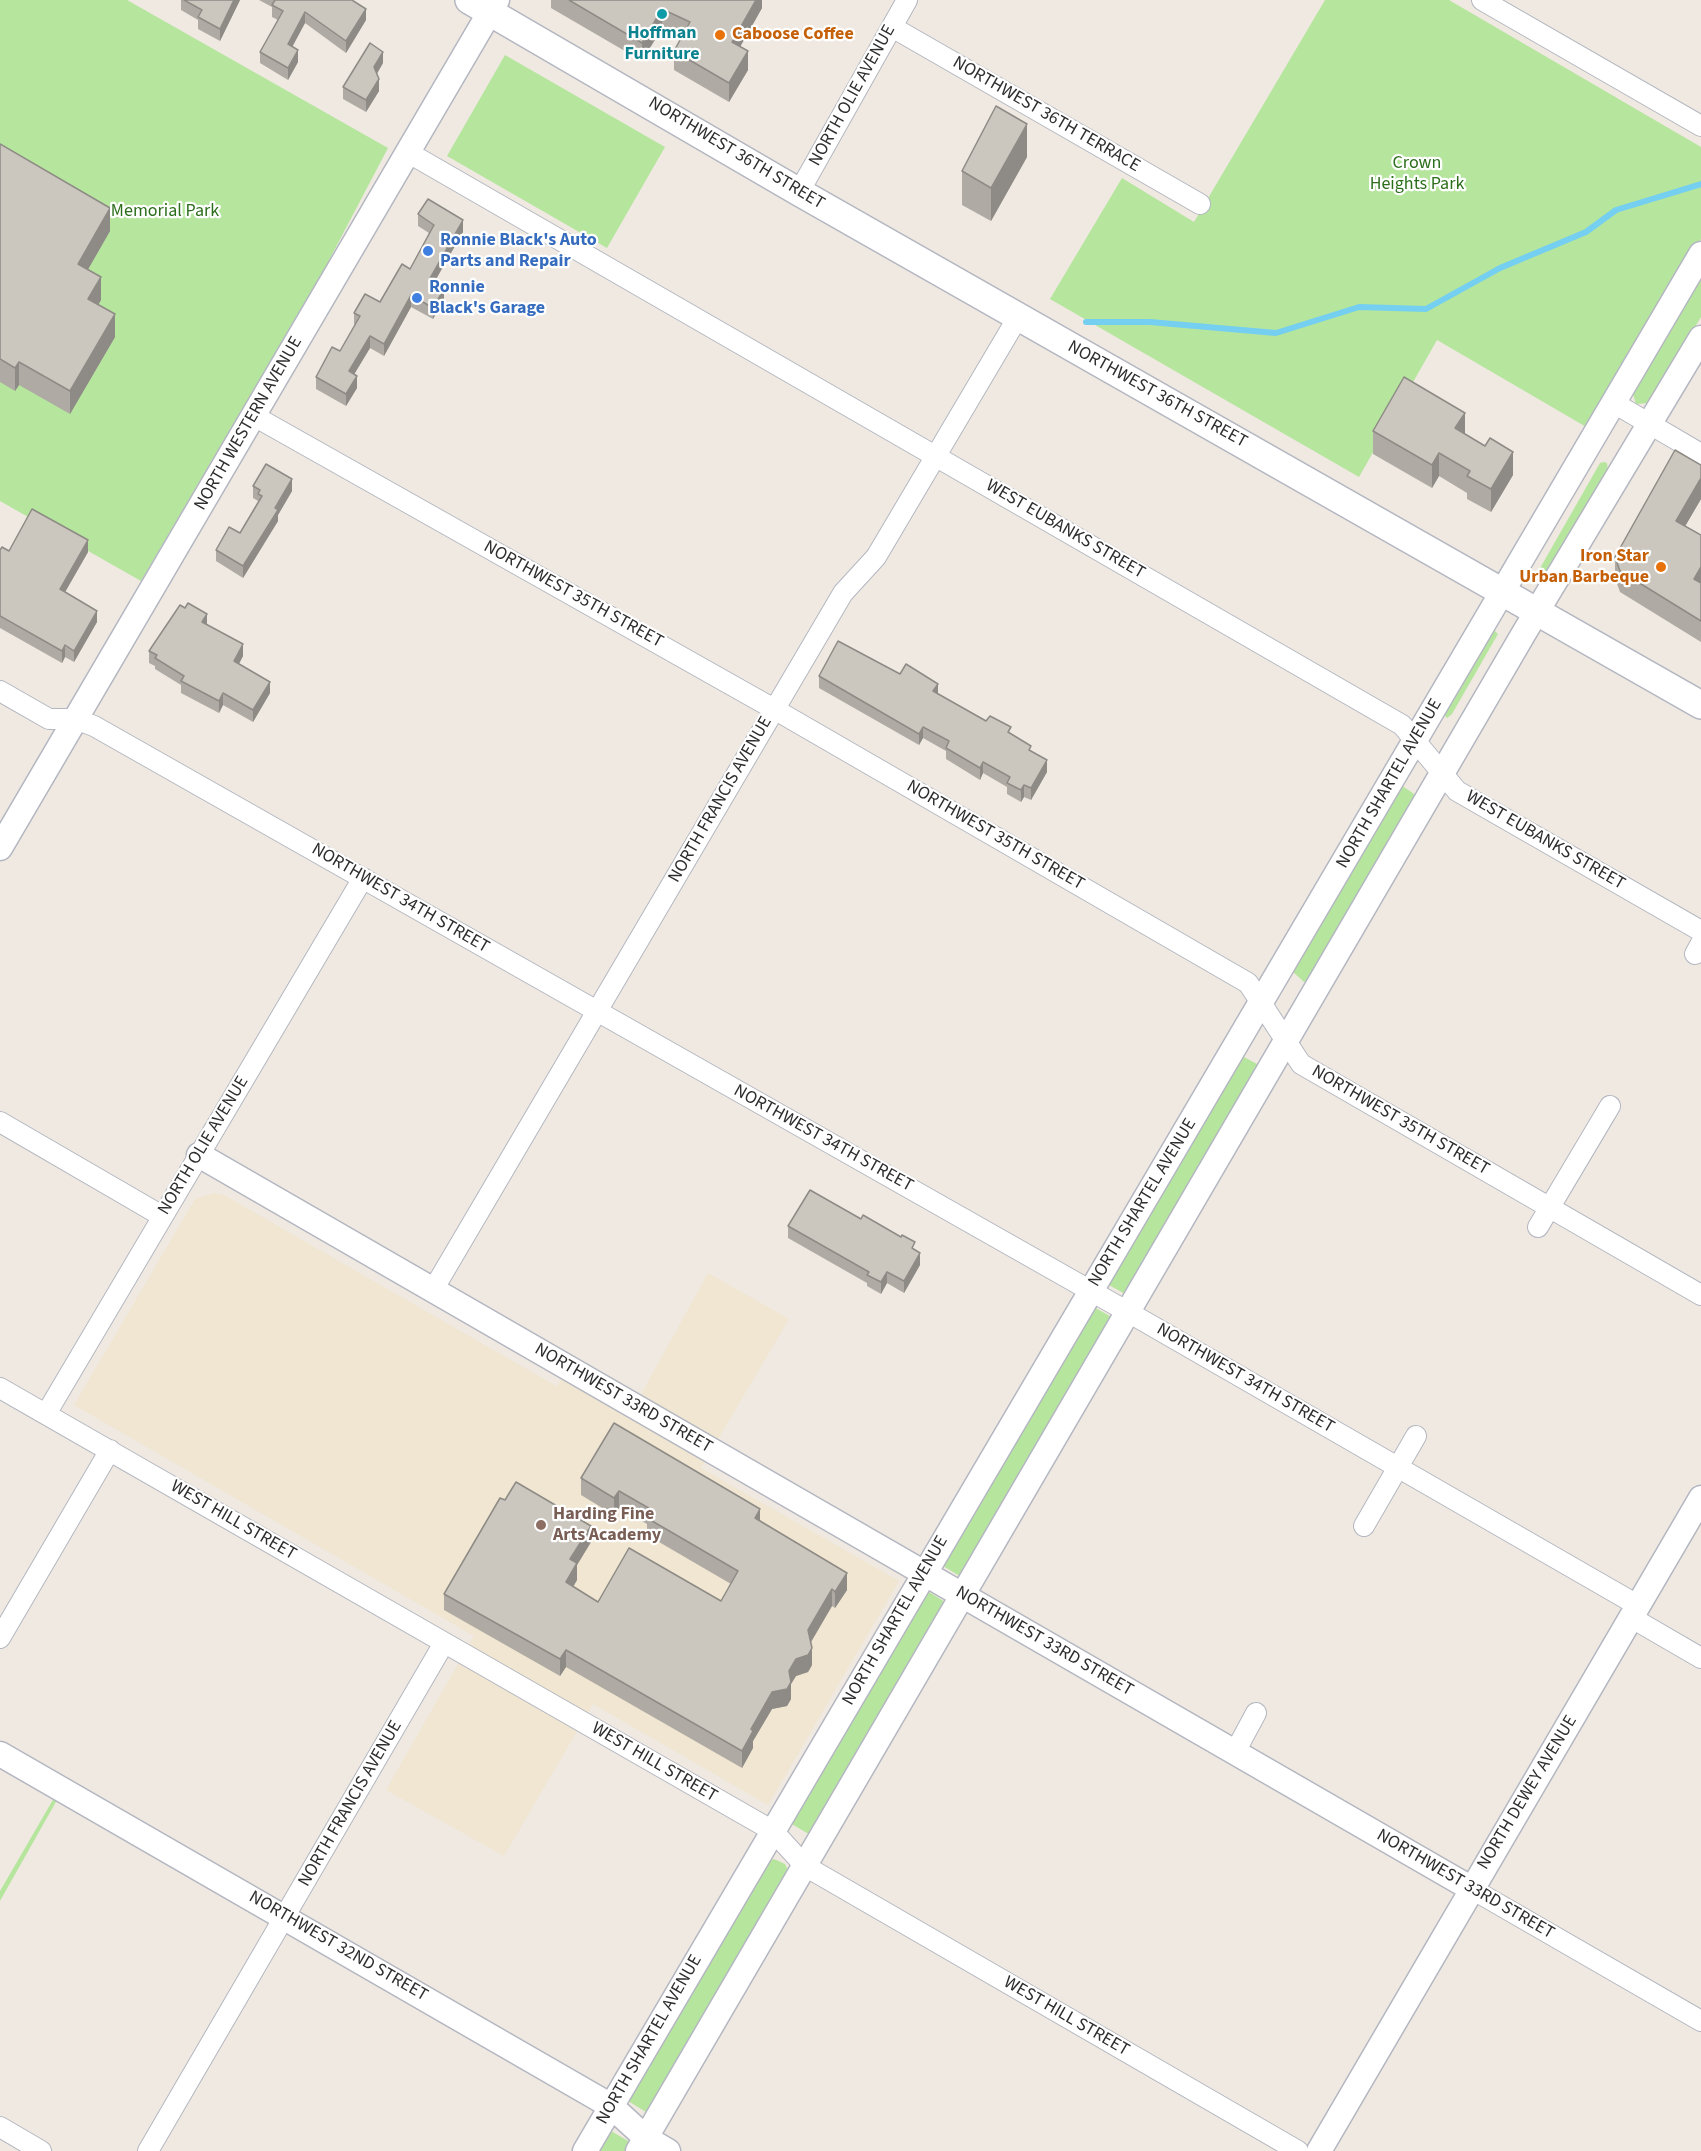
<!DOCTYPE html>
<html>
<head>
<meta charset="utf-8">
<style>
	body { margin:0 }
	canvas { display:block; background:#efe9e1 }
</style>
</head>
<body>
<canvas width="1701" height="2151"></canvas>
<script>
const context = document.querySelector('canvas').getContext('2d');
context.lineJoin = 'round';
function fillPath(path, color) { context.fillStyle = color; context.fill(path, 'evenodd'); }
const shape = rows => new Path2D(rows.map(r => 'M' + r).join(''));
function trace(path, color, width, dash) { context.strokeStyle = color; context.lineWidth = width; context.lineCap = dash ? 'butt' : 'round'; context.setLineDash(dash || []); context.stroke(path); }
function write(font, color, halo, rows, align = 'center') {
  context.font = font + ' "Source Sans 3",sans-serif'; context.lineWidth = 4.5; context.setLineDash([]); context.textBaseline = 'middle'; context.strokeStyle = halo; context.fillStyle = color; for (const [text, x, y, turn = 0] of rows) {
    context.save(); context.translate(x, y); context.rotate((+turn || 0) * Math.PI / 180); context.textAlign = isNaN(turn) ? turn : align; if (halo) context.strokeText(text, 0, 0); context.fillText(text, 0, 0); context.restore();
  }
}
const education = shape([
	[214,1193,224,1195,556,1386,562,1379,628,1418,708,1273,789,1319,701,1468,899,1581,768,1805,593,1704,504,1856,386,1790,474,1636,74,1405,195,1199]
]);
const green = shape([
	[0,0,127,0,388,148,326,266,141,581,0,501],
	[1325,0,1449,0,1701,147,1701,239,1588,428,1437,340,1359,477,1050,299,1122,178,1194,222],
	[505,55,665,147,607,248,447,156],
	[1701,273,1701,317,1650,403,1636,404,1632,391],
	[1604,462,1607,463,1608,471,1547,574,1539,574,1539,570,1600,463],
	[1493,629,1498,634,1452,714,1447,718,1443,714],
	[1401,785,1417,796,1307,981,1304,982,1292,971],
	[1244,1057,1259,1065,1127,1295,1107,1284,1239,1058],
	[1092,1306,1115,1319,963,1578,943,1566,942,1561],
	[926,1590,948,1604,812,1836,790,1823],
	[54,1798,57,1800,0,1901,0,1891],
	[774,1859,785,1864,789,1872,651,2111,646,2112,628,2101,766,1862],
	[611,2131,630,2142,627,2151,596,2151]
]);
const stream = shape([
	[1086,322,1150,322,1276,333,1359,307,1426,309,1500,268,1586,232,1616,210,1701,184]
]);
const minor = shape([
	[1482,0,1701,126],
	[892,27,1200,204],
	[409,153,1402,725,1457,791,1701,931],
	[799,192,907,0],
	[1614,403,1701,454],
	[254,416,774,709,1248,983,1301,1064,1701,1295],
	[0,691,49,719,75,719,94,726,1128,1312,1639,1606],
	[1695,954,1701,943],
	[0,1122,162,1216],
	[1538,1227,1610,1106],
	[433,1290,843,593,876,557,1018,317],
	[0,1388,773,1831,805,1866,1298,2151],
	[46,1414,363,878],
	[1364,1526,1416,1436],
	[1632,1618,1701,1658],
	[0,1638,110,1450],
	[1235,1752,1256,1713],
	[1472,1889,1701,2021],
	[0,2127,41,2151],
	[148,2151,444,1643]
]);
const tertiary = shape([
	[0,848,497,0],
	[199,1155,1472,1889],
	[0,1754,611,2106,646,2138,668,2151],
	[585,2151,1701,254],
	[638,2151,1524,633,1701,338],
	[1319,2151,1701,1498]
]);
const secondary = shape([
	[469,0,799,192,1701,705]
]);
const wall = shape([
	[181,0,240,0,220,41,198,29,198,20,181,10],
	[259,0,352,0,366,20,346,53,305,23,292,46,298,62,288,80,260,63,260,52,278,20,272,17,272,7],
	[551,0,762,0,762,8,740,47,748,70,729,102,674,70,674,51,682,37,662,28,642,61,551,8],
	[383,63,377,74,379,91,366,112,343,99,343,87],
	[0,144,110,231,88,269,101,300,98,305,115,337,70,414,19,385,15,391,0,382],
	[1027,157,991,221,962,205,962,171],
	[418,214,463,232,434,283,444,300,433,319,411,307,384,356,370,348,354,374,357,388,346,406,316,389,316,377,340,351,355,325,354,324,354,313,380,302,410,269,429,233,418,226],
	[1373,431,1465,434,1513,475,1491,512,1467,499,1467,493,1439,476,1432,488,1373,454],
	[1701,465,1701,499,1685,526,1701,535,1701,642,1620,592,1615,578,1615,557],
	[253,486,292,491,278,515,278,521,243,578,216,561,216,550,240,533,258,503,258,501,253,498],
	[0,550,88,552,65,592,97,622,74,662,65,657,62,663,0,628],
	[207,625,243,656,239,664,270,693,253,722,223,705,219,713,181,693,181,685,155,669,155,666,149,663,149,651],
	[819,676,938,694,1011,734,1031,751,1047,772,1031,800,1024,797,1021,802,1007,794,1007,787,983,773,980,780,946,759,946,751,923,738,919,745,819,688],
	[788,1226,915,1250,920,1265,904,1293,887,1283,881,1294,867,1286,867,1283,788,1238],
	[581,1478,760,1520,847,1590,835,1608,832,1606,811,1642,812,1665,808,1672,796,1676,791,1684,791,1699,787,1706,772,1709,753,1741,753,1748,742,1768,566,1667,560,1676,444,1610,444,1594,591,1542,577,1565,577,1580,573,1587,598,1602,721,1601,731,1584,647,1535,647,1524,619,1508,614,1515,581,1495]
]);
const shadedWall = shape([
	[234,0,240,0,220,41,220,29],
	[756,0,762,0,762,8,732,61,732,42],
	[366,9,366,20,346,53,346,41],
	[662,9,662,28,642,61,642,43],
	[305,12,305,23,288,55,288,44],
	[298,50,298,62,288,80,288,68],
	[748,51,748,70,729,102,729,83],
	[383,52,383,63,374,78,374,67],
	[379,79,379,91,366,112,366,100],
	[1027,124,1027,157,991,221,991,188],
	[110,208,110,231,78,287,78,264],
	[463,220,463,232,429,291,429,280],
	[101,277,101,300,88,322,88,299],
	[444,289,444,300,433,319,433,308],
	[411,295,411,307,384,356,384,344],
	[115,314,115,337,70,414,70,391],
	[370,336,370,348,349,383,349,371],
	[19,362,19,385,15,391,15,368],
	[357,376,357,388,346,406,346,394],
	[1465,413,1465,436,1455,428],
	[1513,452,1513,475,1491,512,1491,489],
	[1439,453,1439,476,1432,488,1432,465],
	[1701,478,1701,499,1676,542,1676,521],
	[292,479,292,491,278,515,278,521,243,578,243,566],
	[88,540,88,552,60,601,60,589],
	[1701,567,1701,588,1694,579],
	[97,611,97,622,74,662,74,651],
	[207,614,207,626,202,622],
	[243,644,243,656,234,673,234,661],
	[65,645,65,657,62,663,62,651],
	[270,682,270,693,253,722,253,710],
	[938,684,938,696,933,691],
	[223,693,223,705,219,713,219,701],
	[923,727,923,738,919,745,919,734],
	[1047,760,1047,772,1031,800,1031,788],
	[983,762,983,773,980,780,980,768],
	[1024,785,1024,797,1021,802,1021,790],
	[920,1253,920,1265,904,1293,904,1281],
	[887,1272,887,1283,881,1294,881,1282],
	[619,1491,619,1508,614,1515,614,1498],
	[760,1509,760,1526,755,1518],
	[591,1526,591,1542,577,1565,577,1580,566,1599,566,1582,570,1559],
	[847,1573,847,1590,835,1608,835,1592],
	[832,1589,832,1606,808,1647,808,1630],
	[812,1648,812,1665,808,1672,796,1676,791,1684,791,1699,787,1706,772,1709,753,1741,753,1748,742,1768,742,1751,751,1729,772,1692,789,1671,796,1659],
	[566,1650,566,1667,560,1676,560,1659]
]);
const building = shape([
	[184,0,234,0,220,29,198,17,202,10,184,0],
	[275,0,352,0,366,9,346,41,305,12,288,44,298,50,288,68,260,52,283,11,272,5,275,0],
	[569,0,756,0,732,42,748,51,729,83,674,51,690,22,662,9,642,43,569,0],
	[370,43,383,52,374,67,379,79,366,100,343,87,370,43],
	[996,106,1027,124,991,188,962,171,996,106],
	[0,144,110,208,78,264,101,277,88,299,115,314,70,391,19,362,15,368,0,359,0,144],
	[428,199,463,220,429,280,444,289,433,308,411,295,384,344,370,336,349,371,357,376,346,394,316,377,332,347,340,351,360,316,354,313,365,294,380,302,402,264,410,269,434,225,418,214,428,199],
	[1404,377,1465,413,1455,428,1485,446,1490,438,1513,452,1491,489,1467,476,1470,471,1439,453,1432,465,1373,431,1404,377],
	[1675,450,1701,465,1701,478,1676,521,1701,535,1701,567,1694,579,1701,583,1701,621,1620,571,1615,557,1675,450],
	[266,464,292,479,275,508,278,510,243,566,216,550,229,527,240,533,262,496,258,494,260,490,253,486,266,464],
	[32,509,88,540,60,589,97,611,74,651,65,645,62,651,0,616,0,550,2,547,9,551,32,509],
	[188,603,207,614,202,622,243,644,234,661,270,682,253,710,223,693,219,701,181,681,184,676,155,658,157,655,149,651,180,605,185,608,188,603],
	[838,641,900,674,906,664,938,684,933,691,986,721,990,716,1011,727,1008,732,1031,746,1029,750,1047,760,1031,788,1024,785,1021,790,1007,783,1010,777,983,762,980,768,946,748,949,741,923,727,919,734,819,676,838,641],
	[810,1190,861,1219,863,1215,901,1237,902,1235,915,1242,912,1248,920,1253,904,1281,887,1272,881,1282,867,1275,869,1272,788,1226,810,1190],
	[614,1423,760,1509,755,1518,847,1573,835,1592,832,1589,808,1630,812,1648,808,1655,796,1659,789,1671,791,1682,787,1689,772,1692,751,1729,753,1731,742,1751,566,1650,560,1659,444,1594,500,1498,505,1500,516,1482,591,1526,570,1559,577,1563,566,1582,598,1602,629,1548,721,1601,738,1571,647,1518,652,1510,619,1491,614,1498,581,1478,614,1423]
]);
const markers = [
	[662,14,6,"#0f9aa8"],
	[720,35,6,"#e8710a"],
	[428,251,6,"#3f7fe0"],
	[417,298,6,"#3f7fe0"],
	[1661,567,6,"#e8710a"],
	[541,1525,6,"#8d6e63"]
];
const cultureNames = [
	["Hoffman",662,34],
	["Furniture",662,55]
];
const foodNames = [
	["Caboose Coffee",732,35],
	["Iron Star",1649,557,"right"],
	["Urban Barbeque",1649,578,"right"]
];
const streetNames = [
	["NORTH OLIE AVENUE",853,96,-61],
	["NORTHWEST 36TH TERRACE",1046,115,30],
	["NORTHWEST 36TH STREET",736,154,31],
	["NORTHWEST 36TH STREET",1157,395,29],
	["NORTH WESTERN AVENUE",249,424,-60],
	["WEST EUBANKS STREET",1065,530,30],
	["NORTHWEST 35TH STREET",573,595,29],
	["NORTH SHARTEL AVENUE",1390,784,-60],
	["NORTH FRANCIS AVENUE",721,800,-60],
	["NORTHWEST 35TH STREET",995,836,30],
	["WEST EUBANKS STREET",1545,841,30],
	["NORTHWEST 34TH STREET",400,899,30],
	["NORTHWEST 35TH STREET",1400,1121,30],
	["NORTHWEST 34TH STREET",823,1139,29],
	["NORTH OLIE AVENUE",204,1146,-59],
	["NORTH SHARTEL AVENUE",1143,1203,-59],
	["NORTHWEST 34TH STREET",1245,1379,30],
	["NORTHWEST 33RD STREET",623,1399,30],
	["WEST HILL STREET",233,1521,30],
	["NORTH SHARTEL AVENUE",896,1621,-60],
	["NORTHWEST 33RD STREET",1044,1642,30],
	["WEST HILL STREET",654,1763,30],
	["NORTH DEWEY AVENUE",1528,1793,-59],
	["NORTH FRANCIS AVENUE",351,1804,-60],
	["NORTHWEST 33RD STREET",1465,1885,30],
	["NORTHWEST 32ND STREET",338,1947,30],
	["WEST HILL STREET",1066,2017,30],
	["NORTH SHARTEL AVENUE",650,2040,-60]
];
const parkNames = [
	["Crown",1417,164],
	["Heights Park",1417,185],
	["Memorial Park",165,212]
];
const shopNames = [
	["Ronnie Black's Auto",440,241],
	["Parts and Repair",440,262],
	["Ronnie",429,288],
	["Black's Garage",429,309]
];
const educationNames = [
	["Harding Fine",553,1515],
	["Arts Academy",553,1536]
];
fillPath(education, '#f0e6d1');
fillPath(green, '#b6e59e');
trace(stream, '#75cff0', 6);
trace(minor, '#b4b7c1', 22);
trace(tertiary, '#b4b7c1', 27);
trace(secondary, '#b4b7c1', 30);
trace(minor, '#fff', 20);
trace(tertiary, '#fff', 24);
trace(secondary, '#fff', 27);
fillPath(wall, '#afaba4');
fillPath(shadedWall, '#8e8b86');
fillPath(building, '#cbc7bf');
trace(building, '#8e8b86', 1.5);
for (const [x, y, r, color] of markers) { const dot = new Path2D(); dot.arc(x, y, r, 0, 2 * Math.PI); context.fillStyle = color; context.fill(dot); trace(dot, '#fff', 2); }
write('bold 18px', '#0d838f', '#fff', cultureNames);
write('bold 18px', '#c56008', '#fff', foodNames, 'left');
write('18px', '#2e2e2e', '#fff', streetNames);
write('18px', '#2c6e1b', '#fff', parkNames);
write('bold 18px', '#366cbe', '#fff', shopNames, 'left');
write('bold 18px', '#785e54', '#fff', educationNames, 'left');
</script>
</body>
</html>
